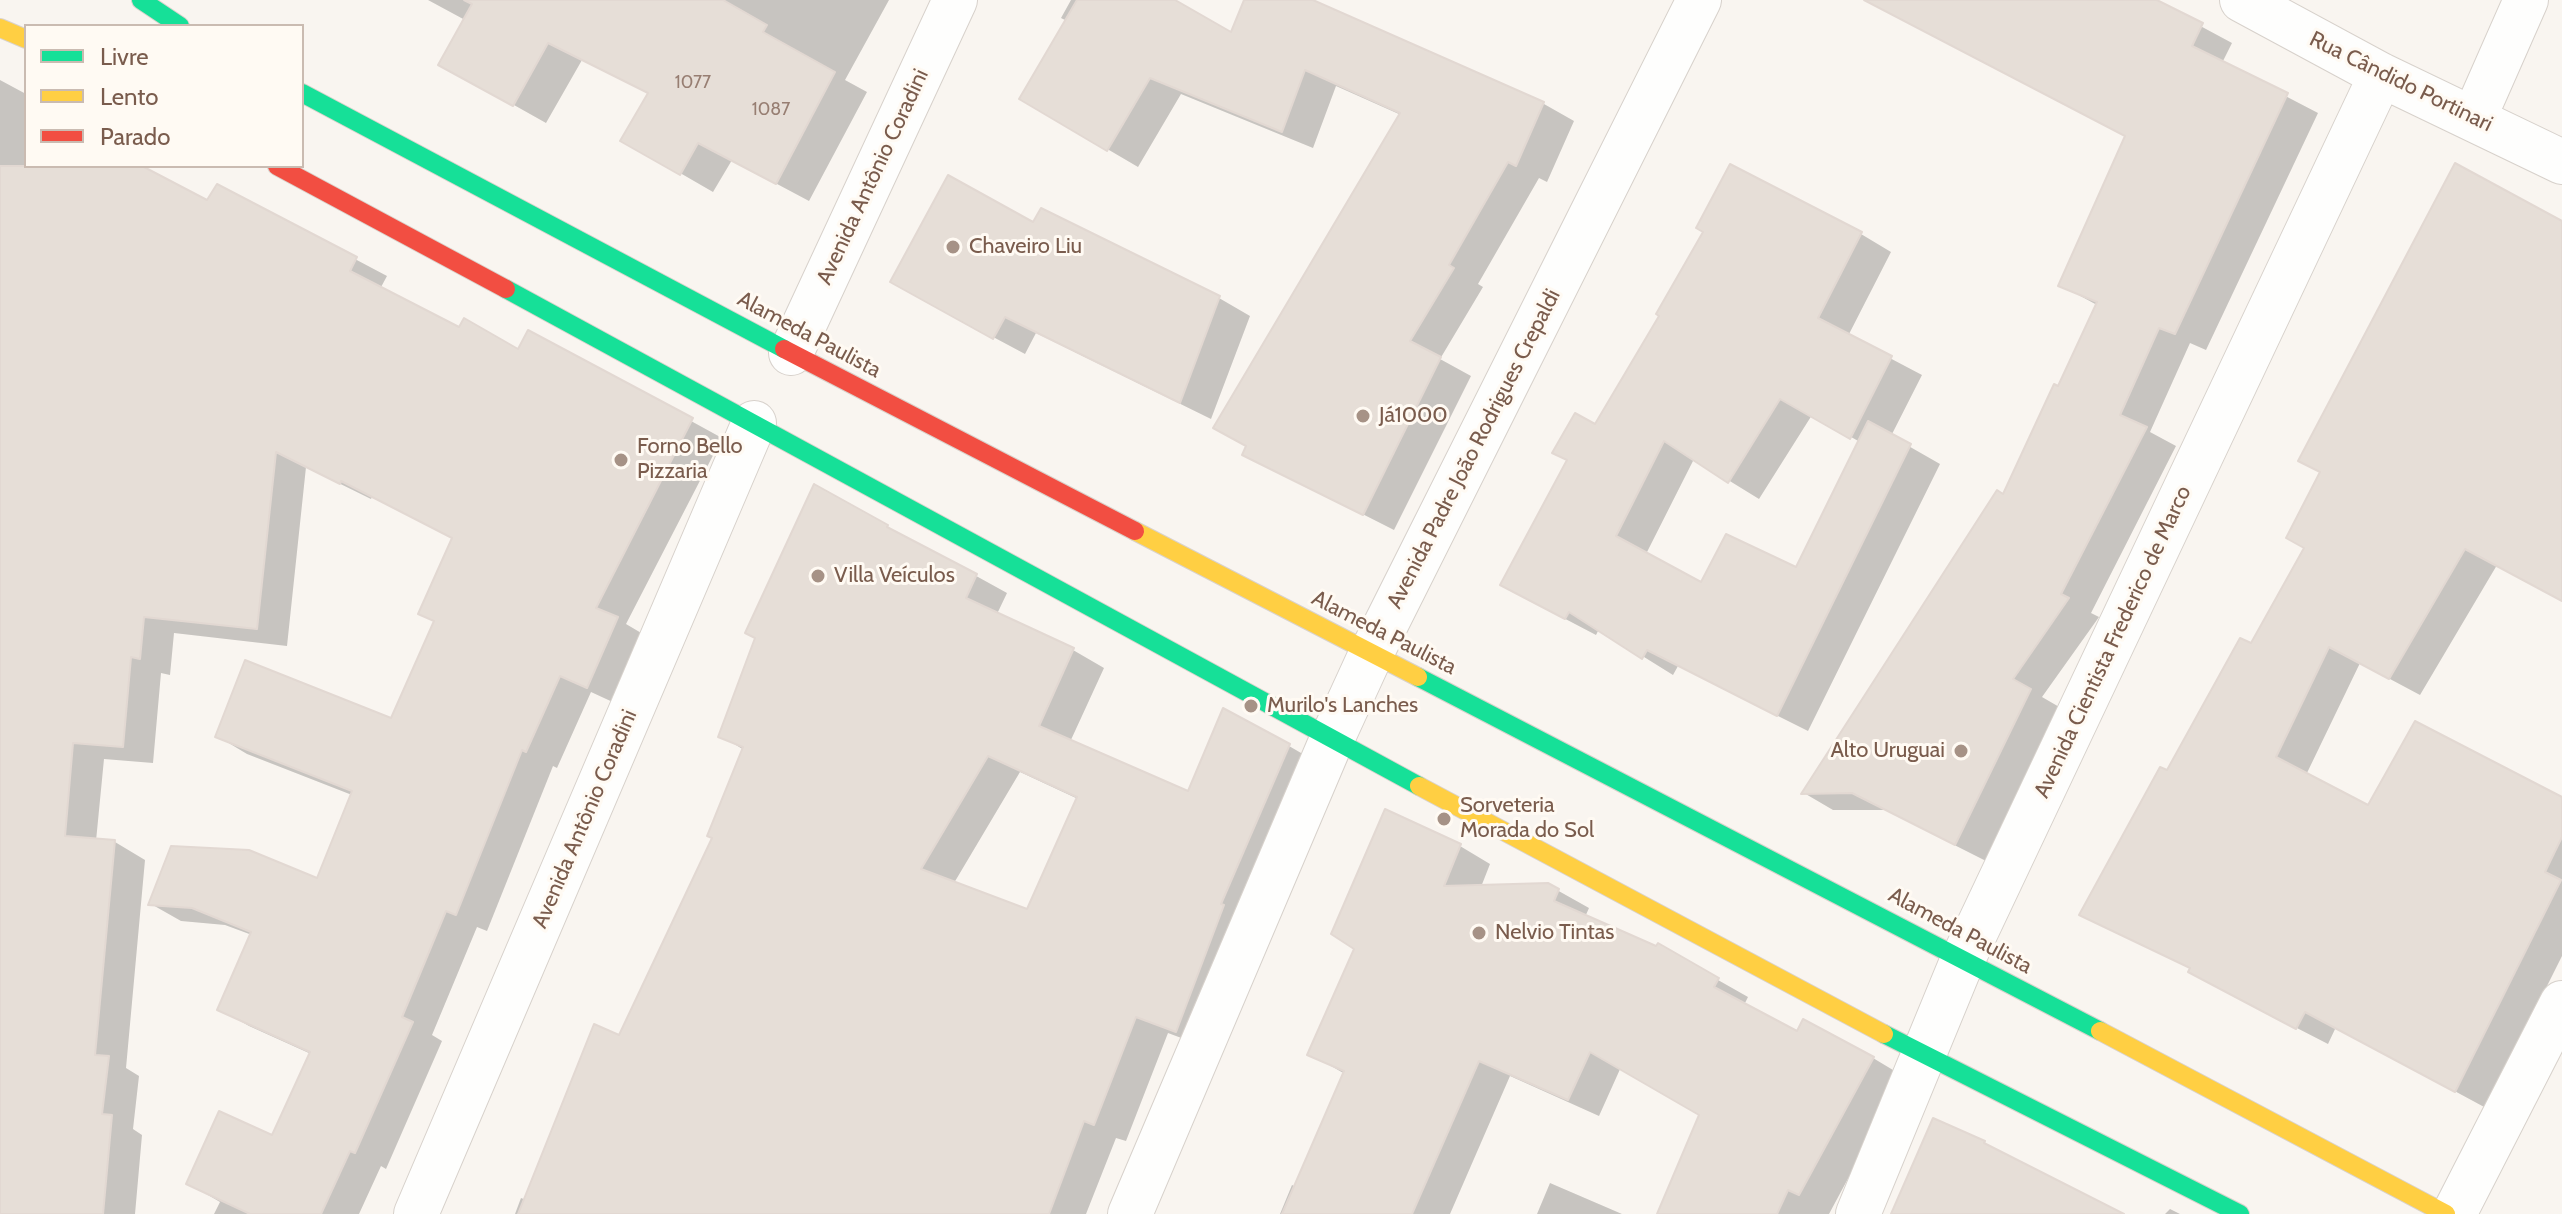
<!DOCTYPE html>
<html>
<head>
<meta charset="utf-8">
<style>
	body { margin:0 }
	#map { position:relative; width:2562px; height:1214px; overflow:hidden; background:#f9f5f0; font-family:Cabin,sans-serif }
	canvas { display:block }
	.legend { position:absolute; left:24px; top:24px; width:280px; height:144px; box-sizing:border-box; background:#fffaf3; border:2px solid #cabbb1; margin:0; padding:10px 14px; list-style:none; font-size:24px; color:#7a5c4d }
	.legend li { display:flex; align-items:center; gap:16px; height:40px }
	.legend b { width:40px; border:2px solid #cabbb1 }
</style>
</head>
<body>
<div id="map">
<canvas width="2562" height="1214"></canvas>
<ul class="legend">
<li><b style="height:10px;background:#16e098"></b>Livre</li>
<li><b style="height:10px;background:#ffcf43"></b>Lento</li>
<li><b style="height:10px;background:#f24e42"></b>Parado</li>
</ul>
</div>
<script>
const context = document.querySelector('canvas').getContext('2d');
context.lineJoin = 'round';
function fillPath(path, color) { context.fillStyle = color; context.fill(path, 'evenodd'); }
const shape = rows => new Path2D(rows.map(r => 'M' + r).join(''));
function trace(path, color, width, dash) { context.strokeStyle = color; context.lineWidth = width; context.lineCap = dash ? 'butt' : 'round'; context.setLineDash(dash || []); context.stroke(path); }
function write(font, color, halo, rows, align = 'center') {
  context.font = font + ' Cabin,sans-serif'; context.lineWidth = 6; context.setLineDash([]); context.textBaseline = 'middle'; context.strokeStyle = halo; context.fillStyle = color; for (const [text, x, y, turn = 0] of rows) {
    context.save(); context.translate(x, y); context.rotate((+turn || 0) * Math.PI / 180); context.textAlign = isNaN(turn) ? turn : align; if (halo) context.strokeText(text, 0, 0); context.fillText(text, 0, 0); context.restore();
  }
}
const shadow = shape([
	[428,0,889,0,845,80,867,92,809,201,732,160,713,192,623,140,650,94,582,60,546,123,441,64,465,20],
	[1071,0,1171,0,1232,34,1246,0,1301,0,1331,10,1544,104,1574,121,1547,182,1539,178,1478,284,1483,287,1440,359,1471,376,1394,530,1244,454,1401,115,1336,86,1313,148,1181,94,1138,167,1022,99,1067,21,1061,18],
	[1865,0,2152,0,2232,43,2222,63,2318,113,2206,350,2190,343,2150,432,2176,446,2091,613,2099,617,2042,697,2061,708,1986,861,1885,810,1833,810,1804,793,2004,496,2058,389,2097,305,2060,285,2127,137],
	[0,80,26,94,26,166,138,166,208,203,217,186,387,276,380,289,459,330,518,351,529,332,722,438,626,624,648,637,617,704,591,692,557,768,553,766,487,931,477,927,432,1035,442,1041,386,1169,381,1166,359,1214,214,1214,220,1202,189,1184,273,1137,311,1054,249,1026,219,1009,252,935,225,925,181,921,151,904,318,880,352,795,247,754,217,736,392,720,436,622,454,539,372,497,371,499,306,467,287,646,174,633,170,675,161,673,153,763,104,759,96,841,115,842,145,860,126,1068,139,1076,133,1129,142,1135,135,1214,0,1214],
	[1034,224,1219,298,1250,316,1211,419,1036,333,1025,354,922,299],
	[2562,224,2562,600,2497,565,2420,695,2360,663,2306,775,2368,808,2562,800,2562,956,2486,1108,2336,1027,2328,1044,2221,989,2192,969,2112,931,2082,914,2168,773,2252,645],
	[1861,234,1891,252,1848,336,1922,375,1891,436,1940,464,1808,731,1678,666,1673,675,1599,629,1596,635,1533,602,1596,426],
	[1812,415,1860,442,1797,569,1702,585,1646,554,1694,459,1759,499],
	[815,487,1007,593,997,614,1073,650,1104,668,1070,742,1189,794,1289,746,1320,764,1208,1048,1168,1033,1126,1141,1116,1138,1086,1214,515,1214,521,1198,526,1200,620,1037,714,838,744,750,721,736],
	[1020,772,1078,799,1028,912,954,883],
	[1460,846,1490,864,1481,887,1548,885,1589,908,1585,917,1657,949,1658,946,1748,997,1744,1005,1798,1034,1873,1058,1903,1076,1829,1214,1659,1214,1702,1114,1621,1067,1599,1116,1510,1076,1450,1214,1280,1214,1292,1185,1296,1187,1345,1074,1310,1054],
	[1550,1183,1622,1214,1537,1214],
	[2170,1209,2180,1214,2165,1214]
]);
const building = shape([
	[464,0,723,0,767,25,763,32,835,72,776,184,698,143,680,175,620,141,648,93,548,43,513,106,438,65,472,4,464,0],
	[1077,0,1175,0,1231,32,1244,0,1313,0,1544,102,1516,166,1508,162,1449,265,1454,268,1410,341,1441,357,1363,515,1242,455,1246,446,1213,428,1400,113,1305,70,1282,132,1150,78,1107,151,1019,99,1077,0],
	[1864,0,2157,0,2203,23,2192,46,2288,93,2175,334,2159,328,2120,415,2147,427,2061,594,2069,598,2013,679,2031,689,1955,845,1852,793,1801,794,1997,490,2003,494,2054,384,2058,386,2097,302,2058,286,2125,136,1864,0],
	[2455,163,2562,221,2562,601,2465,549,2389,679,2329,647,2276,757,2368,805,2415,721,2562,797,2562,837,2545,872,2561,880,2455,1092,2305,1012,2296,1029,2188,972,2190,968,2079,915,2160,767,2167,770,2240,638,2251,643,2304,548,2286,538,2320,472,2298,461,2455,163],
	[1730,164,1862,232,1818,318,1892,356,1850,439,1780,399,1728,483,1664,441,1616,536,1701,582,1726,534,1796,567,1868,421,1911,444,1777,716,1647,650,1642,659,1569,612,1565,619,1500,585,1567,460,1552,453,1575,413,1595,424,1659,316,1656,314,1703,232,1696,228,1730,164],
	[0,166,142,166,207,200,217,184,357,257,350,271,459,327,464,318,518,349,528,330,693,418,596,608,618,617,587,688,560,676,526,752,522,750,456,915,446,911,402,1017,413,1022,355,1153,350,1151,321,1214,250,1214,186,1184,219,1111,272,1135,310,1052,217,1010,251,932,192,908,148,905,171,846,249,850,317,878,352,791,215,737,245,660,391,718,434,621,418,614,452,538,341,481,340,484,276,452,257,629,144,617,140,659,131,657,123,747,73,743,65,836,115,840,95,1055,109,1056,102,1114,112,1115,103,1214,0,1214,0,166],
	[948,175,1033,222,1041,208,1220,296,1180,403,1005,317,993,339,890,282,948,175],
	[814,484,888,525,887,527,977,574,966,598,1074,648,1039,726,1188,791,1223,708,1290,744,1221,904,1224,905,1176,1032,1136,1017,1094,1125,1084,1121,1049,1214,518,1214,594,1024,619,1035,712,838,707,836,743,747,718,737,755,638,745,633,814,484],
	[988,756,1077,797,1027,909,921,869,988,756],
	[1385,809,1461,844,1444,886,1548,883,1559,889,1554,901,1656,946,1658,943,1719,978,1714,987,1797,1031,1803,1019,1874,1057,1799,1195,1788,1190,1777,1214,1657,1214,1699,1115,1590,1052,1568,1100,1479,1061,1412,1214,1282,1214,1344,1071,1307,1055,1354,949,1331,934,1385,809],
	[1933,1118,1985,1141,1984,1143,2124,1214,1891,1214,1933,1118]
]);
const street = shape([
	[2242,0,2381,75,2562,162],
	[2474,118,2526,0],
	[791,353,955,0],
	[416,1214,754,423],
	[1130,1214,1332,739,1371,654,1699,0],
	[1858,1214,1963,959,2381,75],
	[2454,1214,2562,1003]
]);
const fast = shape([
	[141,0,180,26],
	[302,93,784,349],
	[506,289,1419,786],
	[1418,677,2100,1031],
	[1884,1034,2240,1214]
]);
const slow = shape([
	[0,28,26,39],
	[1135,531,1418,677],
	[1419,786,1884,1034],
	[2100,1031,2446,1214]
]);
const jam = shape([
	[277,166,506,289],
	[784,349,1135,531]
]);
const markers = [
	[953,247,8,"#a69286"],
	[1363,416,8,"#a69286"],
	[621,460,8,"#a69286"],
	[818,576,8,"#a69286"],
	[1251,706,8,"#a69286"],
	[1961,751,8,"#a69286"],
	[1444,819,8,"#a69286"],
	[1479,933,8,"#a69286"]
];
const numberNames = [
	["1077",693,83],
	["1087",771,110]
];
const streetNames = [
	["Rua Cândido Portinari",2401,82,26],
	["Avenida Antônio Coradini",873,177,-65],
	["Alameda Paulista",809,335,28],
	["Avenida Padre João Rodrigues Crepaldi",1474,449,-63],
	["Alameda Paulista",1384,633,27],
	["Avenida Cientista Frederico de Marco",2113,642,-65],
	["Avenida Antônio Coradini",585,819,-67],
	["Alameda Paulista",1960,931,28]
];
const poiNames = [
	["Chaveiro Liu",969,247],
	["Já1000",1379,416],
	["Forno Bello",637,447],
	["Pizzaria",637,472],
	["Villa Veículos",834,576],
	["Murilo's Lanches",1267,706],
	["Alto Uruguai",1945,751,"right"],
	["Sorveteria",1460,806],
	["Morada do Sol",1460,831],
	["Nelvio Tintas",1495,933]
];
fillPath(shadow, '#0003');
fillPath(building, '#e6ded7');
trace(building, '#e2d8d2', 2);
trace(street, '#d7d1cb', 46);
trace(fast, '#d9d2cb', 20);
trace(slow, '#d9d2cb', 20);
trace(jam, '#d9d2cb', 20);
trace(street, '#fefefd', 44);
trace(fast, '#16e098', 18);
trace(slow, '#ffcf43', 18);
trace(jam, '#f24e42', 18);
for (const [x, y, r, color] of markers) { const dot = new Path2D(); dot.arc(x, y, r, 0, 2 * Math.PI); context.fillStyle = color; context.fill(dot); trace(dot, '#fffaf3', 3); }
write('18px', '#977e72', null, numberNames);
write('22px', '#7a5c4d', '#fffaf3', streetNames);
write('22px', '#7a5c4d', '#fffaf3', poiNames, 'left');
</script>
</body>
</html>
